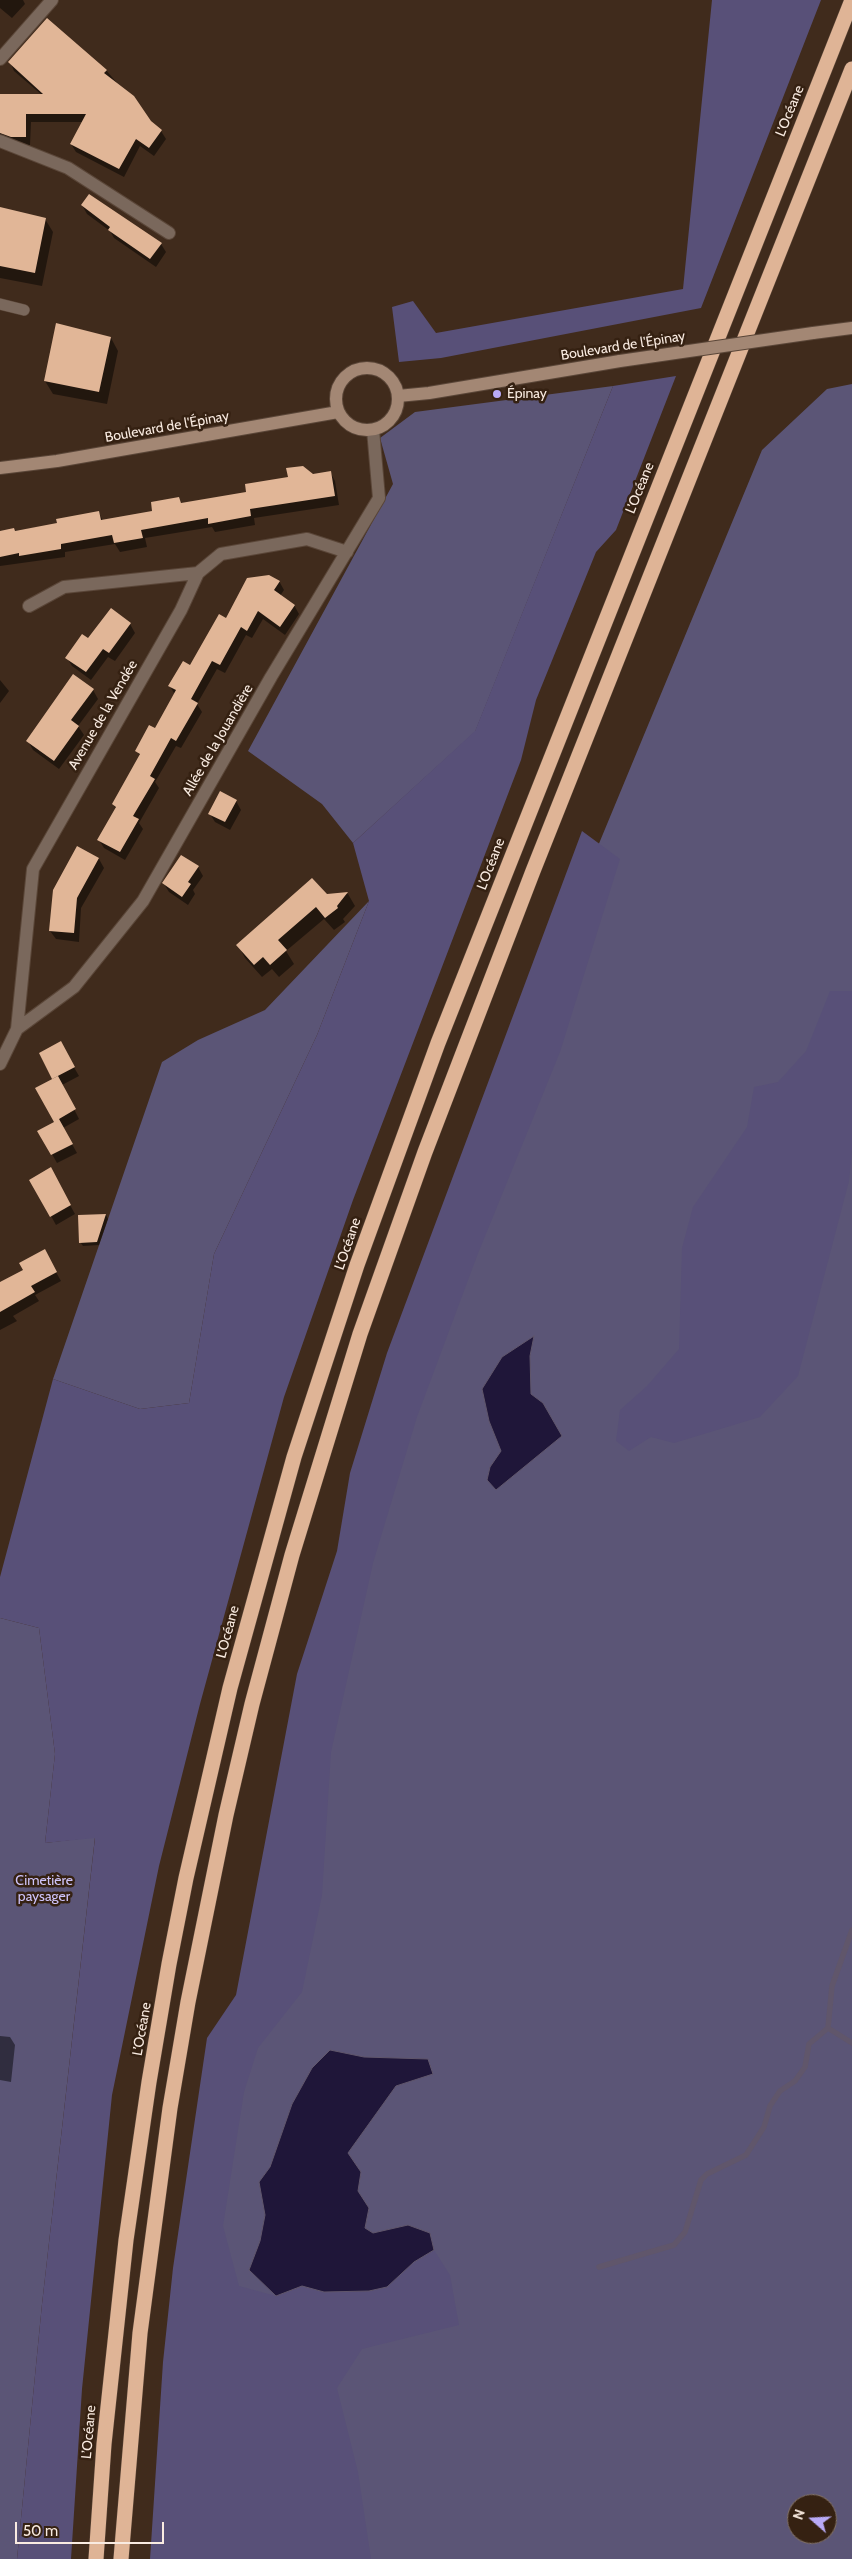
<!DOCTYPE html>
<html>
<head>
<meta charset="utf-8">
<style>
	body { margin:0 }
	#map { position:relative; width:852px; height:2559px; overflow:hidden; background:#402b1c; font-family:Cabin,sans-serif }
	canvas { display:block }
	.north { position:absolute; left:787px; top:2494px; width:50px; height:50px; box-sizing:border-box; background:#352112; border:1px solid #837265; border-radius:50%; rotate:289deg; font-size:14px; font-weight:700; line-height:20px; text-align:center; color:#f9ebe1 }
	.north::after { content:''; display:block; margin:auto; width:18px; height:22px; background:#b9aaf7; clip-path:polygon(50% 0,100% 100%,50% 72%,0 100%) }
	.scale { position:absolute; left:15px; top:2522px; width:149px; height:22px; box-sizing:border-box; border:2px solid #f9ebe1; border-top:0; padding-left:6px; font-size:15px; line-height:18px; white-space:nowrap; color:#f9ebe1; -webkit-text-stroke:4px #352112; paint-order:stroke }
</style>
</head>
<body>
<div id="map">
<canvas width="852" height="2559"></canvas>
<div class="north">N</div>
<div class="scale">50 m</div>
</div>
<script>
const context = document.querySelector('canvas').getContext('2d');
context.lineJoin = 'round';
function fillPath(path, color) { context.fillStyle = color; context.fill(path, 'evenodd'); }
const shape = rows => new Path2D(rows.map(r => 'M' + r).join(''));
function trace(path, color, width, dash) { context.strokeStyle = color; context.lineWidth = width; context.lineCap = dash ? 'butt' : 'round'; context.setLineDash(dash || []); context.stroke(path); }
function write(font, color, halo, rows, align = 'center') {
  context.font = font + ' Cabin,sans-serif'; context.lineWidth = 5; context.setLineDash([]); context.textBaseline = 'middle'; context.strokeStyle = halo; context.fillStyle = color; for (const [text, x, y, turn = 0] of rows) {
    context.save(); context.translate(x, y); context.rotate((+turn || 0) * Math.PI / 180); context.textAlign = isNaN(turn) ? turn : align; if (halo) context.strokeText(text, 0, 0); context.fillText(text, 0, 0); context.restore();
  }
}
const green = shape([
	[852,384,852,2559,193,2559,202,2279,255,1935,552,957,762,450,827,389],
	[797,2504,827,2504,827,2534,797,2534],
	[613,386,475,732,353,843,322,804,248,751,393,484,380,438,415,412],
	[369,901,317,1035,214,1254,189,1403,140,1409,53,1379,162,1062,198,1040,265,1010],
	[0,1618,39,1628,55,1754,45,1843,95,1837,42,2304,17,2559,0,2559]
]);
const forest = shape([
	[712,0,821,0,701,308,441,358,399,362,392,307,413,301,436,333,683,289],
	[676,376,616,530,596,552,536,700,521,760,353,1200,284,1397,200,1704,159,1866,112,2095,82,2389,71,2559,17,2559,42,2304,95,1838,45,1843,55,1754,39,1628,0,1618,0,1577,53,1379,140,1409,189,1403,214,1254,317,1035,369,901,353,843,475,731,613,386],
	[582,831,620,859,560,1052,477,1256,417,1417,373,1563,331,1752,322,1895,302,1992,258,2048,244,2092,223,2226,239,2286,276,2296,302,2286,324,2292,369,2291,387,2287,414,2262,434,2250,450,2275,459,2325,362,2349,337,2388,358,2472,371,2559,150,2559,163,2362,173,2268,207,2038,236,1995,297,1674,337,1551,350,1473,387,1353],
	[830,991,852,991,852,1151,849,1181,798,1376,760,1417,674,1443,651,1437,629,1451,616,1441,620,1410,647,1386,679,1349,682,1248,693,1207,747,1127,754,1087,778,1082,806,1051]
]);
const water = shape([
	[534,1336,530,1356,531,1394,543,1403,562,1436,496,1490,487,1480,490,1467,501,1451,489,1421,482,1389,502,1357,534,1336],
	[330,2050,364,2057,428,2059,433,2074,396,2086,348,2153,361,2172,358,2191,369,2208,365,2228,373,2233,408,2225,430,2233,434,2250,414,2262,387,2287,369,2291,324,2292,302,2286,276,2296,249,2270,260,2241,265,2215,259,2182,270,2167,292,2104,312,2068,330,2050]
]);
const shadow = shape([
	[0,0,23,0,25,4,12,18,0,8],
	[10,62,106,70,150,122,161,131,166,139,154,156,140,146,124,177,76,152,71,144,83,122,31,122,30,145,17,145,0,139,0,95,42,95,14,71],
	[82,205,161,244,166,252,156,267,114,238,110,231,87,214],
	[0,209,45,219,53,232,42,286,0,278],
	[111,338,118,351,107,404,53,394,45,381],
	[330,472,335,481,339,505,254,518,255,525,215,532,212,527,145,538,147,547,120,552,115,544,65,552,65,557,0,566,0,533,59,524,99,513,103,521,154,512,179,499,182,504,248,493],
	[279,581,284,590,280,596,294,605,299,614,285,635,263,619,252,638,246,635,225,673,217,669,197,704,202,712,181,748,176,746,155,782,159,788,139,823,143,829,125,860,104,848,99,840,116,809,113,804,140,756,137,751,155,730,175,695,170,686,191,667,226,620],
	[130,624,135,633,115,661,108,657,91,680,72,666,67,658,89,640],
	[0,680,9,691,0,703],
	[93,690,98,699,78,726,84,735,59,769,33,750,28,741],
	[236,801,241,810,230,830,215,822,210,814],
	[78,848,99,859,104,868,81,908,79,942,56,939,50,931],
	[198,867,203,876,193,890,195,894,188,905,169,892,164,884],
	[348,894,355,906,343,919,345,922,334,930,324,919,286,951,294,964,279,977,272,969,262,977,245,958,238,945,326,895],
	[60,1043,79,1076,62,1085,79,1119,63,1128,77,1153,57,1163,39,1131,55,1122,54,1079,40,1054],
	[50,1169,75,1214,56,1225,31,1180],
	[106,1215,108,1219,99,1245,83,1246,80,1242],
	[44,1251,61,1281,35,1295,39,1301,13,1316,17,1321,0,1330,0,1284,24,1270],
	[0,2036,10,2037,15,2045,11,2082,0,2080]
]);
const stream = shape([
	[852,1930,832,1986,828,2028,852,2043],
	[599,2267,674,2245,685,2232,701,2180,707,2174,746,2155,764,2127,770,2106,780,2091,795,2081,805,2067,809,2044,828,2028]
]);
const building = shape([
	[47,18,107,70,104,73,134,96,151,121,162,130,149,148,136,139,119,169,70,144,86,114,26,114,26,137,11,137,0,133,0,94,43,94,8,62],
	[89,194,162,243,150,259,108,230,110,227,81,205],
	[0,207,46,218,35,273,0,266],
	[56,323,111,337,99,392,44,381],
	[303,466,313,474,331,471,335,496,250,509,251,516,208,524,208,518,141,530,143,538,114,543,112,535,61,544,61,549,19,556,19,553,0,557,0,531,14,528,15,531,57,523,56,519,99,511,101,520,152,511,151,502,179,497,181,503,246,492,245,484,288,477,286,468],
	[269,575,280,581,274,590,295,605,280,627,258,611,247,631,241,627,220,665,212,661,191,699,198,703,176,741,171,738,150,776,155,779,133,816,139,819,120,852,97,840,116,807,112,804,140,754,135,751,149,725,155,728,176,690,168,686,183,661,190,665,219,614,226,618,247,578],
	[111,608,131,623,109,653,103,649,86,672,65,658,82,634,88,638],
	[73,674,94,689,71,720,79,726,54,761,26,741],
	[220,791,237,800,225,822,208,814],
	[77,846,99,858,77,898,74,933,49,931,53,890],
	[181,855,199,866,188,882,191,884,182,897,162,883],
	[312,878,327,894,348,892,337,906,338,908,325,918,316,907,278,940,287,950,270,965,263,957,254,965,236,945],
	[61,1041,75,1067,52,1079,39,1053],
	[58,1076,76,1109,59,1119,73,1144,51,1155,37,1131,54,1122,35,1088],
	[51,1167,71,1205,50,1217,29,1180],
	[106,1214,97,1242,79,1243,78,1215],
	[45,1249,57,1272,31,1286,35,1292,0,1312,0,1282,23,1270,19,1263]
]);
const lane = shape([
	[0,304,24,310]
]);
const street = shape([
	[0,59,52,0],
	[0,141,68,168,169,233],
	[29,606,64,587,198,573],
	[17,1029,74,987,143,901,271,677,379,498,373,430],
	[0,1064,17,1029,33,869,181,610,198,573,221,554,307,539,347,552]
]);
const secondary = shape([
	[813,333,852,328],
	'336 399a31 31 0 1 1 62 0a31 31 0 1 1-62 0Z',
	[398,396,429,393,620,361],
	[0,468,57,461,338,412]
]);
const highway = shape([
	[96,2559,104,2444,126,2240,149,2082,169,1964,186,1878,230,1688,294,1457,357,1265,438,1043,852,0],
	[121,2559,140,2333,170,2108,188,2002,226,1815,252,1704,292,1555,360,1334,425,1152,533,871,852,69]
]);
const secondaryBridge = shape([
	[620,361,813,333]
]);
const markers = [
	[497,394,5,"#b9aaf7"]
];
const streetNames = [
	["L’Océane",790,111,-68],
	["Boulevard de l'Épinay",623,346,-9],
	["Boulevard de l'Épinay",167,427,-10],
	["L’Océane",640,488,-68],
	["Avenue de la Vendée",103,715,-60],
	["Allée de la Jouandière",218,740,-60],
	["L’Océane",491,864,-69],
	["L’Océane",348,1244,-71],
	["L’Océane",228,1632,-75],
	["L’Océane",142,2029,-80],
	["L’Océane",89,2432,-85]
];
const poiNames = [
	["Épinay",507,394]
];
const parkNames = [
	["Cimetière",44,1881],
	["paysager",44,1897]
];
fillPath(green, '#5b5576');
fillPath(forest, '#585078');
fillPath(water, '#1f1639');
trace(water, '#60566b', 1);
fillPath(shadow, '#0007');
trace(stream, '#60566b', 5.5);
fillPath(building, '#e1b697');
trace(lane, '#5a4638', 12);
trace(street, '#5a4638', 14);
trace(secondary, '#5a4638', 14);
trace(highway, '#5a4638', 16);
trace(lane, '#7a685c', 11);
trace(street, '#7a685c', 12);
trace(secondary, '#a38774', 12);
trace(highway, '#dfb496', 15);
trace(secondaryBridge, '#5a4638', 14, []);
trace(secondaryBridge, '#a38774', 12);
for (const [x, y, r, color] of markers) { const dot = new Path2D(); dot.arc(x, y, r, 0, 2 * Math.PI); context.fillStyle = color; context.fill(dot); trace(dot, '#352112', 2); }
write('14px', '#f9ebe1', '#352112', streetNames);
write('14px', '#f9ebe1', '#352112', poiNames, 'left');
write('14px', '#cec4fb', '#352112', parkNames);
</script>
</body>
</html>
